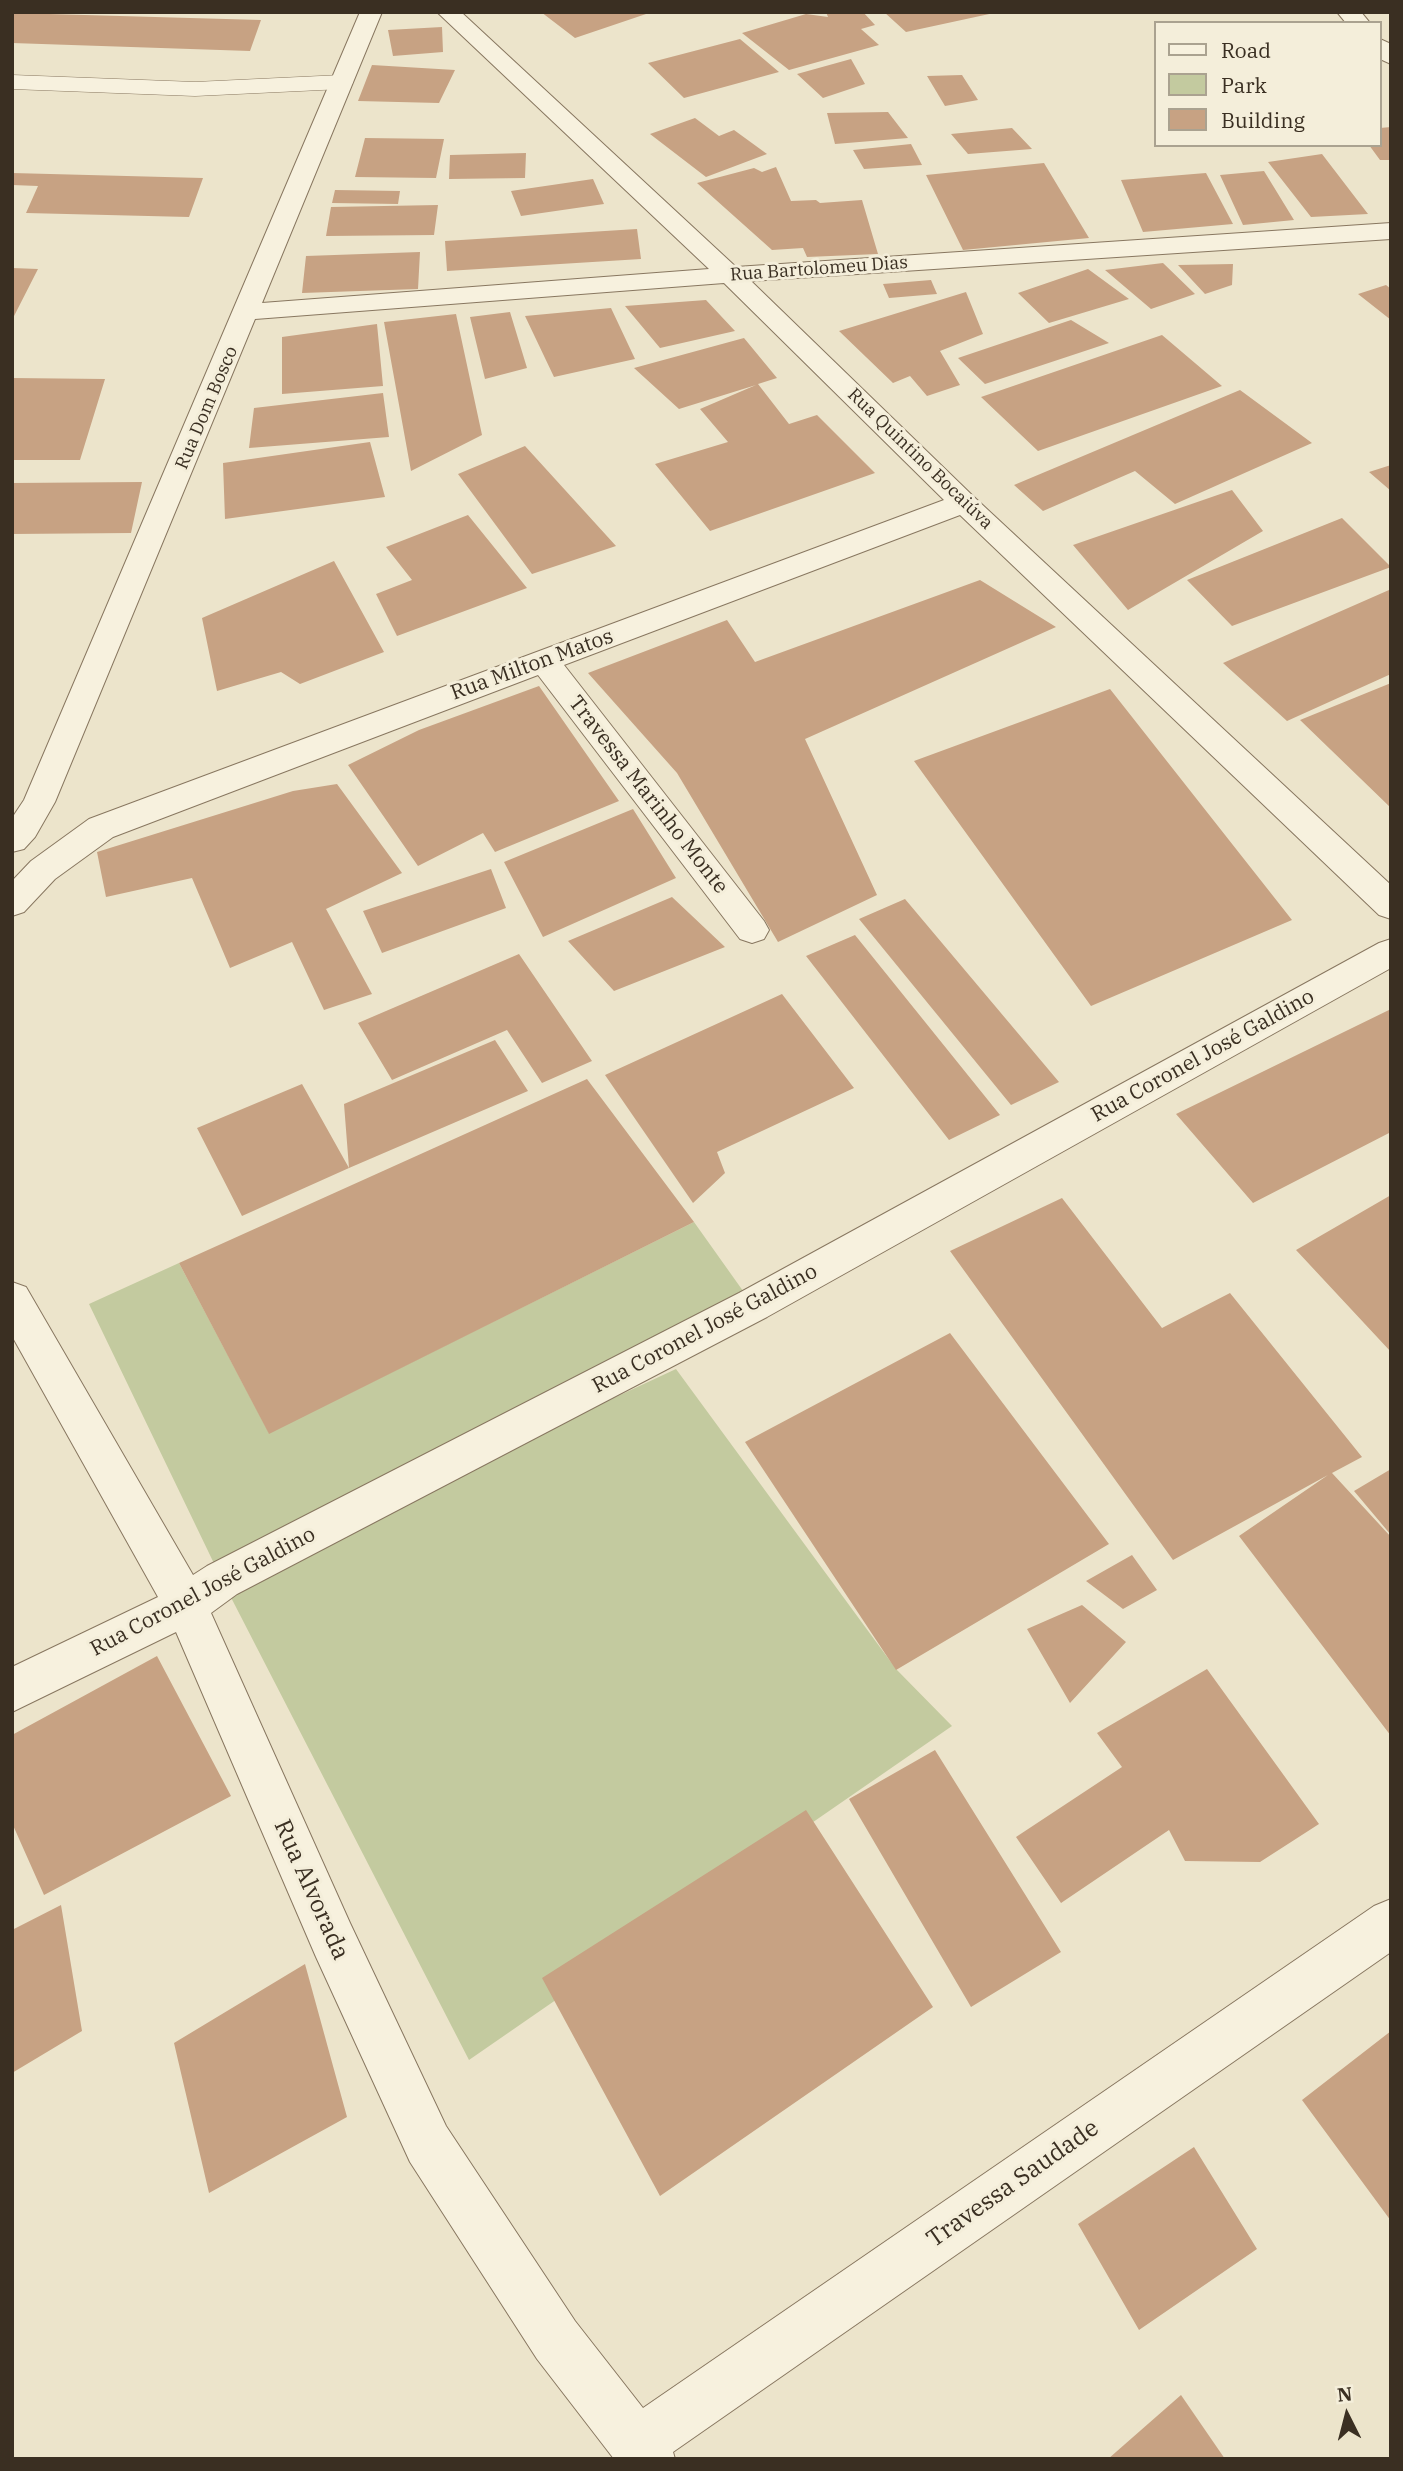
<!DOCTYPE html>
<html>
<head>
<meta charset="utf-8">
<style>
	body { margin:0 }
	#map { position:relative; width:1403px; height:2471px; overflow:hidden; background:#ece4cb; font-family:"IBM Plex Serif",serif }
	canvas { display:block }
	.frame { position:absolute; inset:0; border:14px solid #3a2f22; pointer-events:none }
	.legend { position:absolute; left:1154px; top:21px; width:228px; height:126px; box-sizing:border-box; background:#f4eeda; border:2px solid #aaa290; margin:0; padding:9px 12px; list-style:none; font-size:21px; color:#3a2f22 }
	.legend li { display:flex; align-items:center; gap:14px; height:35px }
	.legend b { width:35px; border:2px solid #aaa290 }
	.north { position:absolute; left:1312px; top:2380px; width:70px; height:70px; -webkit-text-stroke:5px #f4eeda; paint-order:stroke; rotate:354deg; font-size:19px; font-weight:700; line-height:28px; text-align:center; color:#3a2f22 }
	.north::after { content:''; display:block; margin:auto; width:24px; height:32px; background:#3a2f22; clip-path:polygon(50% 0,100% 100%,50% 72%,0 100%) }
</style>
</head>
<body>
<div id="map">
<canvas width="1403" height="2471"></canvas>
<div class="frame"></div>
<ul class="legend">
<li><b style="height:9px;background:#f7f1de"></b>Road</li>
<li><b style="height:19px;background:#c3ca9f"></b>Park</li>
<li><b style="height:19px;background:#c7a283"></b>Building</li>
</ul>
<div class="north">N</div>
</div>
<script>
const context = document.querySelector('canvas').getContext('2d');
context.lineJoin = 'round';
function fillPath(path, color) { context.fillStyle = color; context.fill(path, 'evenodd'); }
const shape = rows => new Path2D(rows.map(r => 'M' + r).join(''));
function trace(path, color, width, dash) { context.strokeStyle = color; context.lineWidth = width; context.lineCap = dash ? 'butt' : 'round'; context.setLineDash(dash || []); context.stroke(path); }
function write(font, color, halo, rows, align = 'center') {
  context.font = font + ' "IBM Plex Serif",serif'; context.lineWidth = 6; context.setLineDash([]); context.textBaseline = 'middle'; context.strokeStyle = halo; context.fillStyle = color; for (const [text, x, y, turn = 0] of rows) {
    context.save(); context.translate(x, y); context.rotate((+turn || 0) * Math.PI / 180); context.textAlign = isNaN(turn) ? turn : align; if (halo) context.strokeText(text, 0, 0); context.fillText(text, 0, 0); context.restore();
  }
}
const green = shape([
	[694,1222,753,1305,244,1570,676,1369,896,1669,952,1726,469,2060,222,1580,89,1304,179,1263,269,1433]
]);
const building = shape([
	[541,12,649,12,649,13,575,38],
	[826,12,863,12,875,25,861,29,879,45,789,70,742,33,806,14,828,17],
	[884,12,994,12,994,13,906,32],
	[14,13,261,20,250,51,12,43],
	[442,27,443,52,393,56,388,30],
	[740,39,779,72,684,98,648,63],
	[851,59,865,84,823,98,797,74],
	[372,65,455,70,439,103,358,101],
	[962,75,978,100,945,106,927,76],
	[888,112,908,138,835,144,827,113],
	[695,118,719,136,734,130,767,154,706,177,650,134],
	[1391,127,1391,160,1380,160,1369,145,1380,145,1380,128],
	[1012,128,1032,149,968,154,951,134],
	[365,138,444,139,436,178,355,177],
	[911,144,922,165,864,169,853,150],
	[526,153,525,178,449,179,450,155],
	[1322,154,1368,214,1311,217,1268,162],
	[1044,163,1089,238,963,250,926,175],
	[776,167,791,201,816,200,820,203,862,200,878,254,807,257,803,248,772,250,697,183,754,168,762,172],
	[1264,171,1294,220,1243,225,1220,175],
	[12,173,203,178,189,217,26,213,38,186,12,185],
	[1206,173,1233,224,1143,232,1121,180],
	[593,179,604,204,521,216,511,191],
	[335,190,400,191,398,204,332,203],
	[438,205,434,235,326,236,331,207],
	[637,229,641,259,447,271,445,241],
	[420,252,418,289,302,293,306,256],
	[1163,263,1195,294,1151,309,1105,270],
	[1233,264,1232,285,1205,294,1178,265],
	[12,268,38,269,12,320],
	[1088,269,1129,299,1049,323,1018,293],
	[931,280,937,294,889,298,883,284],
	[1386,285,1391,289,1391,320,1358,294],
	[966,292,983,334,940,351,960,385,927,396,910,376,893,383,839,331],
	[706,300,735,331,660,348,625,306],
	[611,308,635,359,554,377,525,316],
	[510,312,527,368,485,379,470,317],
	[456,314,482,435,411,471,384,322],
	[1071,320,1109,343,985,384,958,358],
	[377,324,383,386,282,394,282,337],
	[1162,335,1222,386,1038,451,981,397],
	[744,338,777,378,758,384,789,424,817,415,875,473,710,531,655,464,728,442,700,409,756,385,679,409,634,368],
	[12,378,105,379,80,460,12,460],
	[1240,390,1312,443,1175,504,1135,471,1043,511,1014,485],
	[383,393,389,437,249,448,254,408],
	[370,442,385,497,225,519,223,463],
	[525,446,616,546,532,574,458,474],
	[1391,465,1391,491,1369,472],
	[142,482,131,533,12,534,12,483],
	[1232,490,1263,531,1128,610,1073,545],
	[468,515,527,588,397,636,376,594,412,580,386,547],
	[1342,518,1391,567,1232,626,1187,580],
	[334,561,384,652,300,684,281,672,217,691,202,618],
	[980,580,1056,627,805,739,877,895,778,942,677,773,588,673,727,620,755,662],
	[1389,590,1391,674,1287,721,1223,663],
	[1391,683,1391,808,1300,720],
	[539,686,619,801,495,852,483,833,418,866,348,765,419,730],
	[1110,689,1292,920,1091,1006,914,761],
	[337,784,402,873,326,909,372,994,324,1010,292,942,230,968,192,878,106,897,97,852,293,791],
	[633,809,676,878,543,937,504,862],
	[491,869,506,908,382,953,363,911],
	[672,897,725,947,614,991,568,941],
	[905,899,1059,1082,1011,1105,859,919],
	[855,935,1000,1115,949,1140,806,956],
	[519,954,592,1061,542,1083,507,1030,392,1080,358,1023],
	[782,994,854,1088,717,1152,725,1173,693,1203,605,1075],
	[1391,1009,1391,1132,1253,1203,1176,1114],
	[495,1040,528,1091,349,1168,344,1104],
	[587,1079,694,1222,269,1434,179,1263],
	[302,1084,349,1168,242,1216,197,1128],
	[1391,1195,1391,1352,1296,1250],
	[1062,1198,1162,1328,1230,1293,1362,1457,1332,1473,1391,1537,1391,1736,1239,1536,1328,1475,1173,1560,950,1251],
	[950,1333,1109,1544,896,1670,745,1442],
	[1391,1469,1391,1535,1354,1491],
	[1132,1555,1157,1590,1123,1609,1086,1581],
	[1082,1605,1126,1642,1070,1703,1027,1629],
	[157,1656,231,1796,44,1895,12,1823,12,1735],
	[1207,1669,1319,1824,1260,1862,1185,1861,1169,1830,1061,1903,1016,1837,1122,1767,1097,1733],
	[935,1750,1061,1952,971,2007,849,1799],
	[806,1810,933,2007,660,2196,542,1978],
	[61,1905,82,2031,12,2073,12,1930],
	[305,1964,347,2117,209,2193,174,2043],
	[1391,2031,1391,2221,1302,2100],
	[1194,2147,1257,2249,1139,2330,1078,2224],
	[1181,2395,1225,2459,1108,2459]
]);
const lane = shape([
	[12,75,195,82,342,75,350,77,353,82,350,87,342,89,195,96,12,89,12,75]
]);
const street = shape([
	[360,12,382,12,262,303,709,269,437,12,461,12,736,267,1391,223,1391,239,751,281,974,497,1391,885,1391,919,1379,915,960,515,564,665,764,921,769,930,764,939,752,943,740,939,538,675,113,837,55,879,24,912,12,916,12,881,31,861,89,819,944,500,724,283,255,319,55,802,35,837,24,849,12,852,12,818,24,800,360,12],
	[1337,12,1361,12,1370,23,1346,23,1337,12],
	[1380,39,1391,44,1391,64,1380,59,1380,39],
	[1391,939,1391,968,767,1317,237,1594,211,1613,350,1923,446,2126,575,2321,643,2408,1374,1906,1391,1899,1391,1952,673,2452,675,2459,614,2459,537,2359,410,2162,316,1957,176,1632,12,1712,12,1667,158,1597,12,1336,12,1282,26,1287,193,1575,207,1566,739,1293,1379,943,1391,939]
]);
const farStreetnames = [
	["Rua Bartolomeu Dias",819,269,-4],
	["Rua Dom Bosco",207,408,-67],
	["Rua Quintino Bocaiúva",920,459,44]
];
const streetNames = [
	["Rua Milton Matos",532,665,-20],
	["Travessa Marinho Monte",648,795,52],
	["Rua Coronel José Galdino",1203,1056,-29],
	["Rua Coronel José Galdino",705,1329,-28],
	["Rua Coronel José Galdino",203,1592,-28]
];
const nearStreetnames = [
	["Rua Alvorada",311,1890,66],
	["Travessa Saudade",1013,2184,-35]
];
fillPath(green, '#c3ca9f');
fillPath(building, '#c7a283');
trace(lane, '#887760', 1);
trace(street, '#887760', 2);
fillPath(lane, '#f7f1de');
fillPath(street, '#f7f1de');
write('18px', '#3a2f22', '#f4eeda', farStreetnames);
write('21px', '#3a2f22', '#f4eeda', streetNames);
write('24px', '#3a2f22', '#f4eeda', nearStreetnames);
</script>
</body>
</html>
